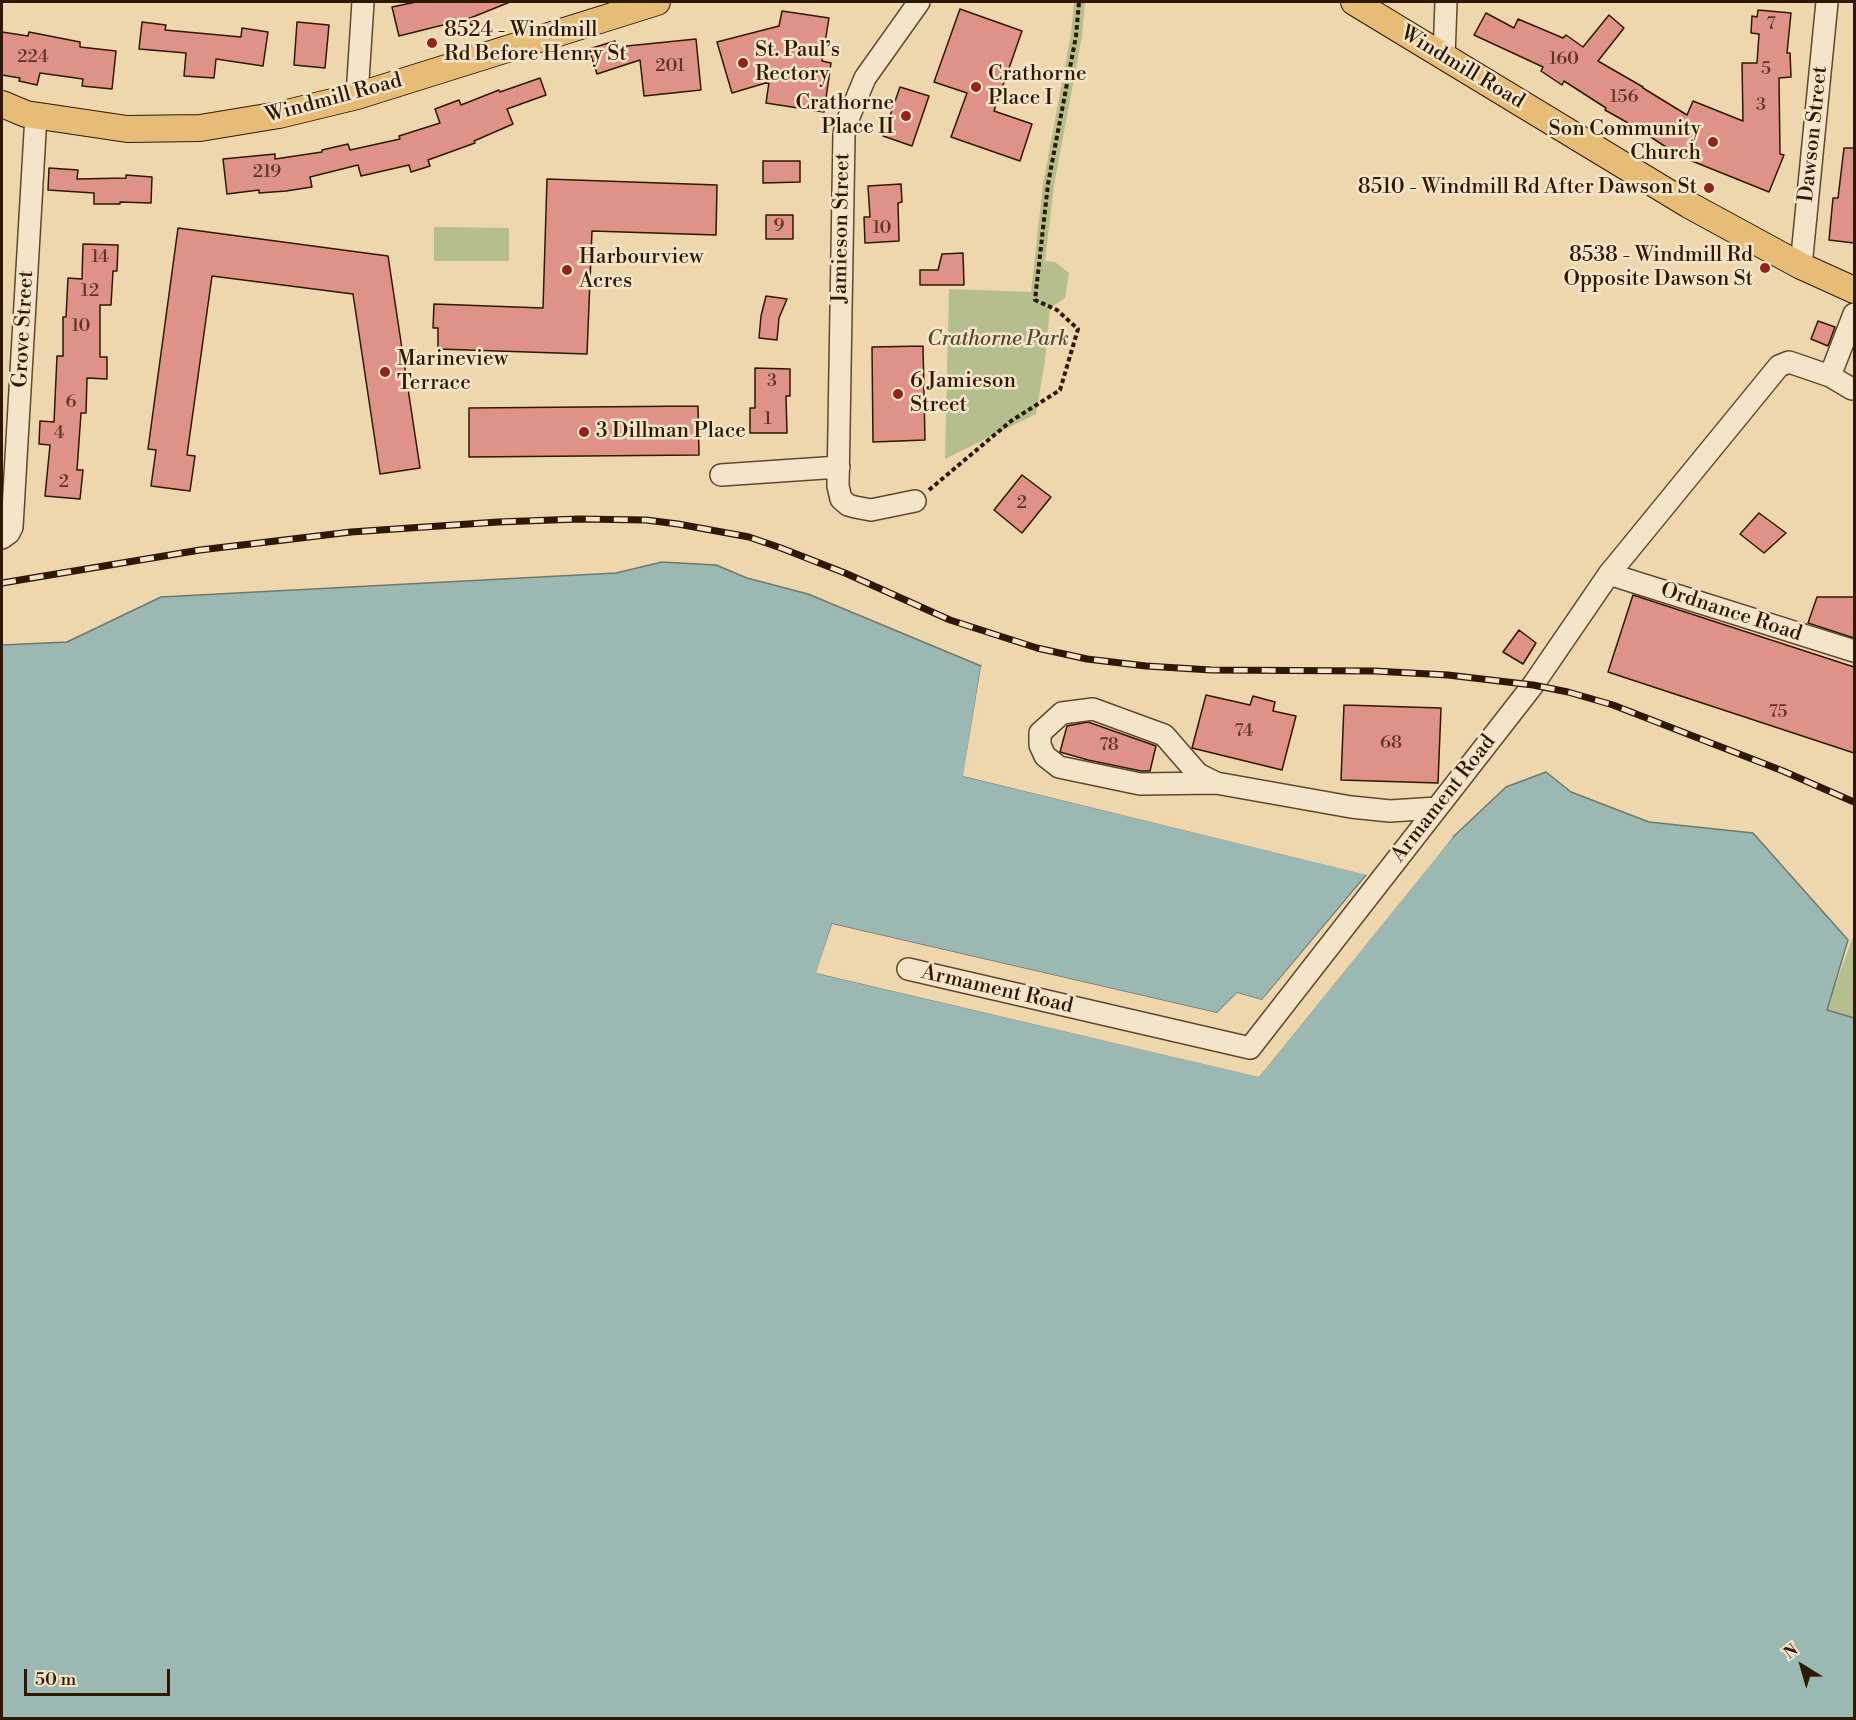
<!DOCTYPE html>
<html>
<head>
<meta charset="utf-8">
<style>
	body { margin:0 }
	#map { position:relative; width:1856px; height:1720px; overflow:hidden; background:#eed7ad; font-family:"Libre Bodoni",serif }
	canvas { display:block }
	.frame { position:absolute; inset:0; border:3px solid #2f1800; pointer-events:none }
	.north { position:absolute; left:1772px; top:1636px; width:60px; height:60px; -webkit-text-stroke:4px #f4e5ca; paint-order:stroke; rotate:323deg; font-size:16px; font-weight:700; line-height:24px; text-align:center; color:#2f1800 }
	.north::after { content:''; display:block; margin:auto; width:21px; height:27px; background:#2f1800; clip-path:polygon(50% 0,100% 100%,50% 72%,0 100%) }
	.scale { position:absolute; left:24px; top:1669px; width:146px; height:27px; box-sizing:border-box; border:3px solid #2f1800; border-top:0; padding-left:8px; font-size:18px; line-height:21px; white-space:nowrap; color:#2f1800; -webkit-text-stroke:4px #f4e5ca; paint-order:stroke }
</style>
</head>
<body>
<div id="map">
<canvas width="1856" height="1720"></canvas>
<div class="frame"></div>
<div class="north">N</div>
<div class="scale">50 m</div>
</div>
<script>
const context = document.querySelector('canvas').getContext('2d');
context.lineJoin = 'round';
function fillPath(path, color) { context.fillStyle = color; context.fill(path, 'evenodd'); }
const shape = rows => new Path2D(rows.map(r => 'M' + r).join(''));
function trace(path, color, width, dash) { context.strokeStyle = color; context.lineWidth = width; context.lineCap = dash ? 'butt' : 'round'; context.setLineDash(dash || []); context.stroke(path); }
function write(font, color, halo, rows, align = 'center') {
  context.font = font + ' "Libre Bodoni",serif'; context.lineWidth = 5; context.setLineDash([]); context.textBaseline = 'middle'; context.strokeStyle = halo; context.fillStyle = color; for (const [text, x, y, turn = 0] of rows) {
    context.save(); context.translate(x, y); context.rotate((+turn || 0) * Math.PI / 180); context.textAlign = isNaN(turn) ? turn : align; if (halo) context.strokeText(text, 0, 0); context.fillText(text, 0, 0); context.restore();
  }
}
const green = shape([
	[1074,2,1085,2,1082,36,1054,185,1045,261,1055,262,1069,273,1065,298,1050,308,1045,361,1036,414,945,459,949,289,1031,292,1043,184,1071,34],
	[434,227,509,228,509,261,434,261],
	[1854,934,1854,1018,1826,1010]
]);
const water = shape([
	[662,562,716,565,747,578,808,594,981,666,964,776,1367,874,1262,1000,1237,993,1217,1013,832,924,817,973,1259,1076,1437,855,1453,837,1506,787,1546,772,1571,792,1649,822,1753,833,1848,940,1827,1010,1854,1018,1854,1718,2,1718,2,645,67,642,161,597,616,573,662,562]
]);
const pier = shape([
	[981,666,984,667,967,774,1368,871,1370,876,1264,1003,1238,996,1218,1016,834,928,820,971,1258,1073,1434,853,1450,836,1453,837,1259,1077,816,973,832,924,1217,1013,1237,993,1262,1000,1367,875,963,776]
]);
const building = shape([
	[416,2,510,2,448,27,447,24,399,36,392,7,416,2],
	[960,9,1022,31,994,111,1032,124,1020,161,951,137,967,93,934,82,960,9],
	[1758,10,1791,13,1787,53,1790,53,1791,77,1779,78,1780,154,1784,155,1769,192,1672,153,1672,151,1637,128,1605,110,1606,108,1564,81,1562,85,1541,71,1543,67,1474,35,1486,13,1514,28,1518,19,1563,38,1566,35,1583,47,1609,15,1624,28,1598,61,1643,87,1643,88,1687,115,1693,101,1743,121,1742,63,1757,63,1759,34,1751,33,1752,16,1757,17,1758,10],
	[782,11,829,18,822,61,831,63,824,112,766,103,769,82,732,93,717,42,779,26,782,11],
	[142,22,166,25,165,30,241,37,242,28,268,32,263,66,216,59,214,78,184,76,186,53,139,49,142,22],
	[297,22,329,25,325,68,294,65,297,22],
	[2,32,28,36,29,32,80,42,80,47,116,51,112,89,82,86,83,79,40,73,37,85,19,81,20,78,2,75,2,32],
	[696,39,701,90,644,96,640,60,597,74,589,49,615,41,617,47,696,39],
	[540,78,546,95,507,109,513,124,474,141,475,143,428,160,430,166,411,172,409,165,361,176,358,165,310,177,312,187,286,191,259,193,259,190,227,194,223,159,275,154,275,159,322,152,322,150,348,144,350,150,400,139,399,136,440,123,435,109,459,100,461,105,499,90,500,92,540,78],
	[900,87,929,96,912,146,883,136,900,87],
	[1844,148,1854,148,1854,243,1829,240,1833,198,1838,198,1844,148],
	[763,161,800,161,800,182,763,183,763,161],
	[49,168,78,170,77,179,126,178,126,175,152,177,151,203,120,202,120,204,94,204,94,193,48,190,49,168],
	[547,179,717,185,716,235,592,231,587,354,438,349,438,328,433,328,434,304,543,308,547,179],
	[901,184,902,202,898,203,899,241,865,243,864,217,870,217,868,186,901,184],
	[766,215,793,215,793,239,766,239,766,215],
	[178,228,388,256,420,468,380,474,353,294,212,276,187,455,195,456,190,491,151,486,156,450,148,449,178,228],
	[83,244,118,245,117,271,113,271,111,305,100,305,100,357,107,357,107,379,87,378,86,413,81,413,77,470,83,470,80,499,45,496,50,445,39,444,40,421,54,422,57,356,63,356,63,317,66,317,68,278,82,279,83,244],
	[963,253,964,285,920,285,920,270,938,270,942,254,963,253],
	[766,296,787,299,779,318,777,340,759,338,761,316,766,296],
	[1818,321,1835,327,1828,346,1811,339,1818,321],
	[923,346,925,440,873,442,872,347,923,346],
	[755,368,790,369,790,396,786,396,787,433,750,433,750,408,755,408,755,368],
	[698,406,699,455,469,457,469,408,698,406],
	[1022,475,1051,497,1022,533,994,510,1022,475],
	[1759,513,1786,533,1764,553,1740,534,1759,513],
	[1633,595,1854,667,1854,753,1608,672,1633,595],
	[1817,597,1854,597,1854,638,1808,623,1817,597],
	[1519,630,1536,643,1523,664,1503,652,1519,630],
	[1206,695,1250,705,1253,696,1275,702,1273,711,1296,716,1282,770,1192,748,1206,695],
	[1344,705,1441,708,1438,783,1341,780,1344,705],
	[1088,722,1156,746,1150,771,1141,771,1088,760,1060,752,1067,726,1088,722]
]);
const path = shape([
	[929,490,1011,421,1060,390,1078,329,1057,310,1035,300,1048,184,1076,36,1079,2]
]);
const minor = shape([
	[1444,57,1446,2],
	[357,96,363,2],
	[1801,266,1827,2],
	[1830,376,1852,389],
	[721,475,839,467],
	[915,501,871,510,855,507,848,505,841,499,838,486,844,135,846,124,865,78,919,2],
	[2,538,9,533,12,527,36,115],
	[1609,574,1854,651],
	[1216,783,1198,774,1164,735,1093,709,1062,713,1040,733,1040,745,1045,756,1059,767,1140,784,1216,783,1351,807,1390,811,1437,808],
	[908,969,1250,1048,1533,685,1609,574,1779,366,1789,362,1830,376,1854,314]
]);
const major = shape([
	[1354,2,1689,205,1801,266,1854,290],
	[2,104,26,114,127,129,200,128,279,115,357,96,657,2]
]);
const rail = shape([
	[2,583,200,550,351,532,498,522,579,519,646,520,678,524,749,537,781,548,845,573,950,620,1037,648,1087,659,1146,666,1211,670,1374,671,1448,675,1533,685,1568,692,1613,705,1783,771,1854,802]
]);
const markers = [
	[432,43,6,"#8f2418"],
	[743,63,6,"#8f2418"],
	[976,87,6,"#8f2418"],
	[906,116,6,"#8f2418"],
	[1713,142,6,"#8f2418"],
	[1709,188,6,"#8f2418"],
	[1765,268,6,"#8f2418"],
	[567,270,6,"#8f2418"],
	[385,372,6,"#8f2418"],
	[898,394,6,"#8f2418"],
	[584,432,6,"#8f2418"]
];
const numberNames = [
	["7",1771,25],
	["224",33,58],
	["160",1564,60],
	["201",670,67],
	["5",1766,70],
	["156",1624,98],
	["3",1761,106],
	["219",267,173],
	["9",779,227],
	["10",882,229],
	["14",100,258],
	["12",90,292],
	["10",81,327],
	["3",772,382],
	["6",71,403],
	["1",768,420],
	["4",59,434],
	["2",64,483],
	["2",1022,504],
	["75",1778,713],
	["74",1244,732],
	["68",1391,744],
	["78",1109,746]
];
const poiNames = [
	["8524 - Windmill",444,31],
	["Rd Before Henry St",444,55],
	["St. Paul’s",755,51],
	["Rectory",755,75],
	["Crathorne",988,75],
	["Place I",988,99],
	["Crathorne",894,104,"right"],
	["Place II",894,128,"right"],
	["Son Community",1701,130,"right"],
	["Church",1701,154,"right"],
	["8510 - Windmill Rd After Dawson St",1697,188,"right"],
	["8538 - Windmill Rd",1753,256,"right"],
	["Opposite Dawson St",1753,280,"right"],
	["Harbourview",579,258],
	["Acres",579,282],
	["Marineview",397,360],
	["Terrace",397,384],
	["6 Jamieson",910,382],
	["Street",910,406],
	["3 Dillman Place",596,432]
];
const streetNames = [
	["Windmill Road",1462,68,31],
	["Windmill Road",334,99,-15],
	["Dawson Street",1814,134,-84],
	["Jamieson Street",842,228,-89],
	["Grove Street",24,329,-87],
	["Ordnance Road",1731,613,18],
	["Armament Road",1444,799,-52],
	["Armament Road",997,990,13]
];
const parkNames = [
	["Crathorne Park",998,340]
];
fillPath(green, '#b4bf8d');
fillPath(water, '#9bb8b2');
trace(water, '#70786b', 1.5);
fillPath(pier, '#eed7ad');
fillPath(building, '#df9287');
trace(building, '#2f1800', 1.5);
trace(minor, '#5f482b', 24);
trace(major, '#2f1800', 28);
trace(path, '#2f1800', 4, [4.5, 3]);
trace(minor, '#f4e5ca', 21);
trace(major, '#e7bc76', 26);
trace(rail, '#2f1800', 7);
trace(rail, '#f4e5ca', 4.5, [14]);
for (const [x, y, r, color] of markers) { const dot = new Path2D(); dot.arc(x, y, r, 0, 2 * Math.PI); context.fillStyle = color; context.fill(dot); trace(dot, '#f4e5ca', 2); }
write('18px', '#5b3622', null, numberNames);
write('21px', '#2f1800', '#f4e5ca', poiNames, 'left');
write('21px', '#2f1800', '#f4e5ca', streetNames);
write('italic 21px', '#574a2a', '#f4e5ca', parkNames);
</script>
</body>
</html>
